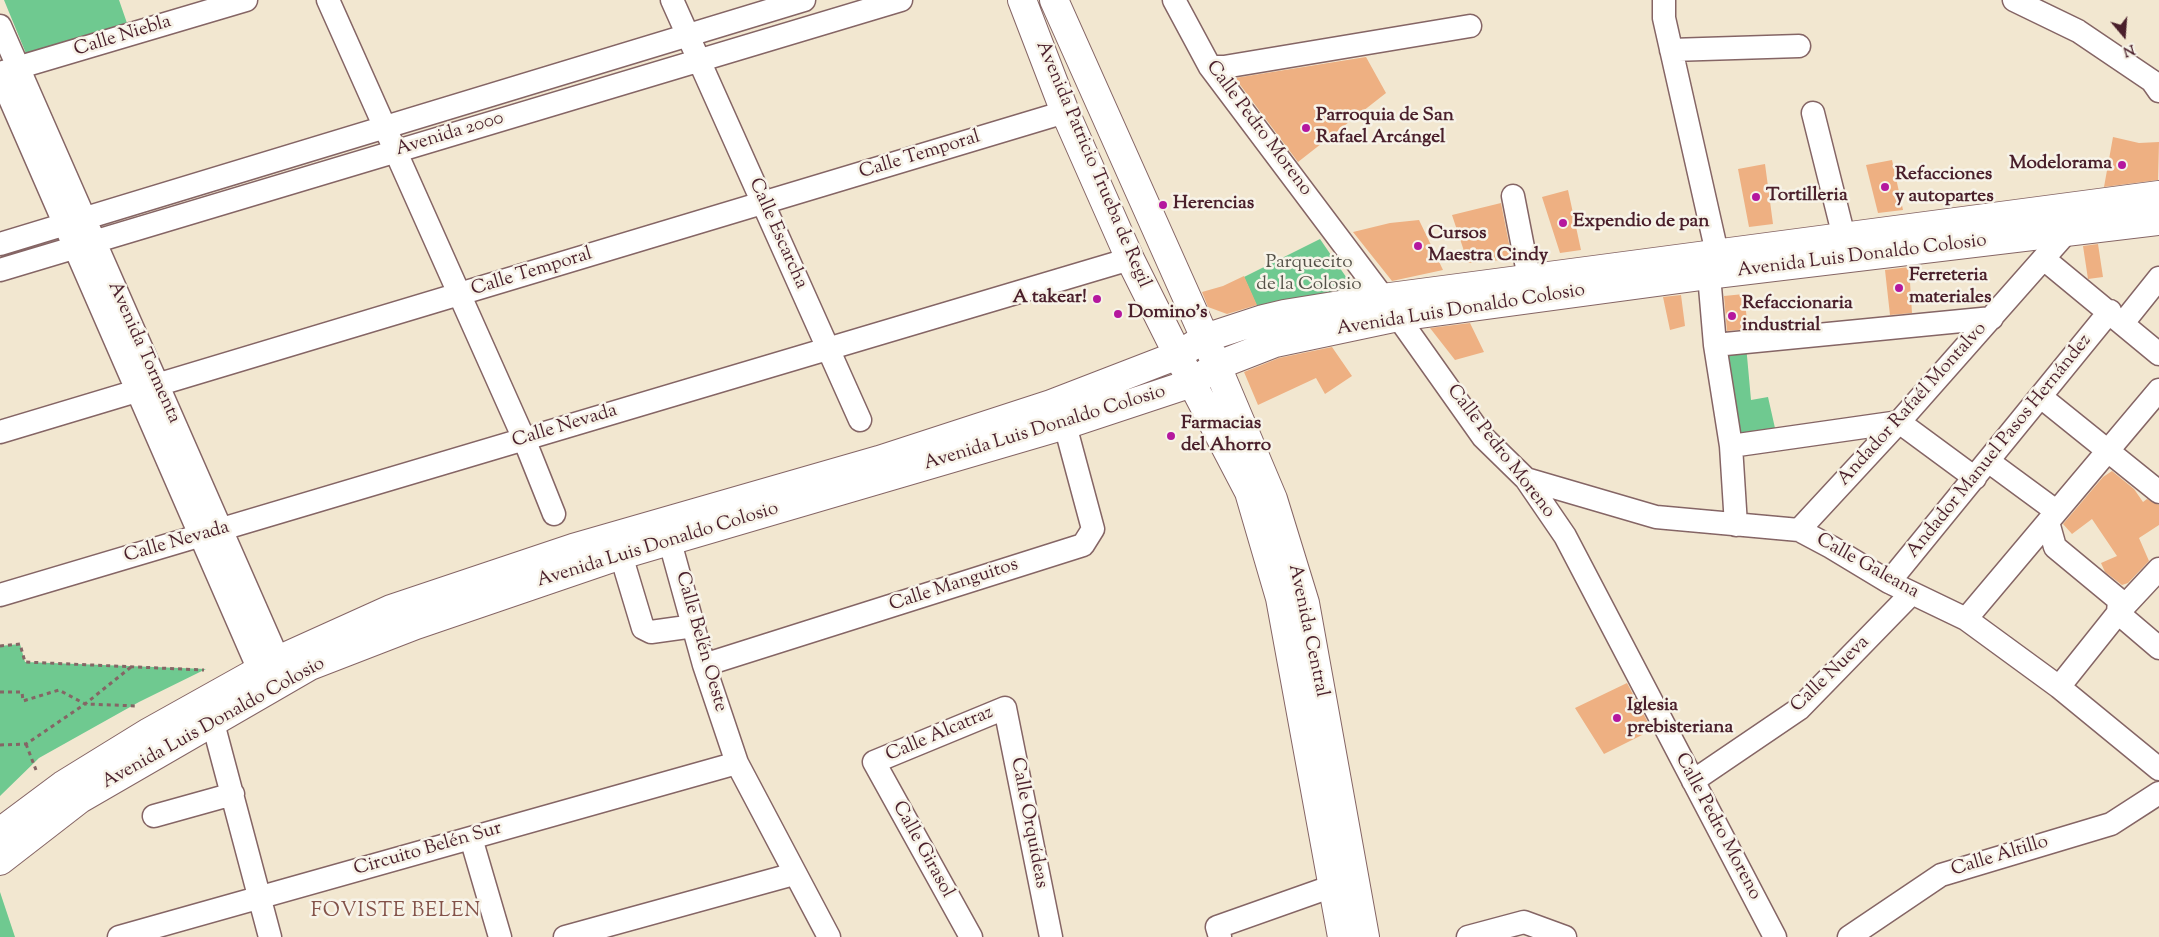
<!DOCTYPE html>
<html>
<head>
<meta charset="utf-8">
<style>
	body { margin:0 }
	#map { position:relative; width:2159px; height:937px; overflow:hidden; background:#f2e7d0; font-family:"Sorts Mill Goudy",serif }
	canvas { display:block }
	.north { position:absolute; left:2099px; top:10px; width:50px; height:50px; -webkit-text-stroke:4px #f7f3e8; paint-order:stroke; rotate:162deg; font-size:14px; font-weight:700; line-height:20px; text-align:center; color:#4a1f2b }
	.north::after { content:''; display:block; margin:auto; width:18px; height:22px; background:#4a1f2b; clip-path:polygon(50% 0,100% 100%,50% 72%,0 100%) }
</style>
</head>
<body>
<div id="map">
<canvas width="2159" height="937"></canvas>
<div class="north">N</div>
</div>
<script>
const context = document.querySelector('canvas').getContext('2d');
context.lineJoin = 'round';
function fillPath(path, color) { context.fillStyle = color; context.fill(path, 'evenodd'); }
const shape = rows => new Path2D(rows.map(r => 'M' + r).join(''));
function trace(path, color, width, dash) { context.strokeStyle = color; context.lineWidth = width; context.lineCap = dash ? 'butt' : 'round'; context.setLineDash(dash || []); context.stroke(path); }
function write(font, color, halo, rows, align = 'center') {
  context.font = font + ' "Sorts Mill Goudy",serif'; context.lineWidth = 5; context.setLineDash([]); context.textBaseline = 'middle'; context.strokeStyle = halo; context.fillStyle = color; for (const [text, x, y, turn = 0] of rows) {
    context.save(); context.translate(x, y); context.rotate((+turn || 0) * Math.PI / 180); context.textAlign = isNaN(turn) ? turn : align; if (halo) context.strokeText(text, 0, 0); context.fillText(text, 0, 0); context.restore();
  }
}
const green = shape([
	[4,0,119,0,128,26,27,56],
	[1320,239,1355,290,1259,311,1244,277],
	[1746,345,1751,400,1768,397,1777,437,1735,444,1719,348],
	[20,644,25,662,206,669,139,702,39,758,0,796,0,646],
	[0,892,15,937,0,937]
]);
const building = shape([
	[1366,57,1386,93,1298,162,1235,78],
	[2113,137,2139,143,2159,142,2158,180,2104,187],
	[1892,160,1903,210,1878,213,1866,165],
	[1765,164,1773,224,1749,227,1738,169],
	[1568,190,1581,250,1560,253,1542,197],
	[1501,203,1512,259,1468,263,1452,215],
	[1419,220,1443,270,1392,281,1353,232,1390,223],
	[2098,244,2103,277,2088,279,2083,246],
	[1909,267,1912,313,1890,315,1885,270],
	[1244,276,1257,305,1227,314,1208,307,1202,292,1223,286],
	[1744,294,1748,329,1727,331,1724,296],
	[1681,295,1685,326,1670,330,1663,297],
	[1470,323,1484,352,1455,360,1430,328],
	[1332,347,1352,376,1325,394,1316,378,1258,405,1244,372,1279,358],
	[2112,471,2134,489,2143,502,2147,499,2159,505,2159,525,2139,538,2149,561,2128,583,2122,585,2105,572,2101,563,2117,556,2092,519,2072,534,2063,524,2103,477],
	[1627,683,1652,730,1604,754,1575,708]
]);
const path = shape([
	[0,646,20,644,25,662,204,670],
	[0,692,22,692,23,701,59,690,85,704,138,706],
	[26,744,36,770],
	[0,745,26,744,85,704,131,667]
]);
const minor = shape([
	[328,0,524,439,554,514],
	[672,0,860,420],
	[1174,0,1210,67,1398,317,1483,437,1526,479,1565,536,1775,937],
	[1664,0,1664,18,1717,253],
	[2014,0,2078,31,2152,81,2159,91],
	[0,26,285,675],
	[1671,50,1799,46],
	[1210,67,1224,67,1470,26],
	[3,72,246,0],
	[0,76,259,670],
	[1813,113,1844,237],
	[1513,196,1529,278],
	[0,244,804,0],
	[2044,259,2159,354],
	[0,270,901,0],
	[1709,275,1715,345,1731,446,1736,525],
	[2123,323,2159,278],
	[1715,345,1992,318],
	[2041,397,2159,492],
	[0,432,1065,112],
	[1731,446,1899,422,1975,478],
	[1988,461,2056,511],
	[1526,479,1656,517,1799,530,1831,547,1889,582,1966,619,2059,687,2159,769],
	[2048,522,2055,547,2119,600,2118,613,2159,648],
	[665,524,704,665,737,763,829,937],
	[1799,530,1899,422,2066,233],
	[621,555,643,628,651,632,694,626],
	[1889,582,2110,311],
	[0,595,1130,259],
	[1966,619,2159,390],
	[704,665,1083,545,1093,529,1065,425],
	[2059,687,2118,613,2159,569],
	[205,708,213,723,270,937],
	[1693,781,1799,709,1912,593],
	[154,816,233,794],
	[471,838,500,937],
	[119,937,737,763],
	[565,937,794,874],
	[971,937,874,762,1005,708,1051,937],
	[1220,937,1217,927,1333,886],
	[1468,937,1524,922,1565,937],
	[1849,937,1941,875,2111,824,2159,793]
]);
const major = shape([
	[1022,0,1065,112,1130,259,1192,383,1249,492,1280,598,1342,937],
	[1054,0,1205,338,1273,499,1305,603,1365,937],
	[0,832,63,785,149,732,278,660,391,609,573,548,879,460,1051,404,1178,355,1205,338,1263,319,1284,314,1383,298,2159,195],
	[0,861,80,799,310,666,416,625,621,555,1065,425,1192,383,1216,366,1275,343,1398,317,1709,275,2159,221]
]);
const markers = [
	[1306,128,5,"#b5179e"],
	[2122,165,5,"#b5179e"],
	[1885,187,5,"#b5179e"],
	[1756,197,5,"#b5179e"],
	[1163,205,5,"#b5179e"],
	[1563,223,5,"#b5179e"],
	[1418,246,5,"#b5179e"],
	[1899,288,5,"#b5179e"],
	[1097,299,5,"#b5179e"],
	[1118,314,5,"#b5179e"],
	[1732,316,5,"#b5179e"],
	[1171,436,5,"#b5179e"],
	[1617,718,5,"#b5179e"]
];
const streetNames = [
	["Calle Niebla",123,37,-17],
	["Calle Pedro Moreno",1258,129,53],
	["Avenida 2000",450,135,-17],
	["Calle Temporal",920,156,-17],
	["Avenida Patricio Trueba de Regil",1092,165,67],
	["Calle Escarcha",777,234,66],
	["Avenida Luis Donaldo Colosio",1862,257,-7],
	["Calle Temporal",532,273,-17],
	["Avenida Luis Donaldo Colosio",1461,311,-9],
	["Avenida Tormenta",143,353,66],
	["Andador Rafaél Montalvo",1913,405,-48],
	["Calle Nevada",565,427,-17],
	["Avenida Luis Donaldo Colosio",1045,429,-17],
	["Andador Manuel Pasos Hernández",2000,447,-51],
	["Calle Pedro Moreno",1500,452,52],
	["Calle Nevada",177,543,-16],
	["Avenida Luis Donaldo Colosio",658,546,-17],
	["Calle Galeana",1867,567,29],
	["Calle Manguitos",954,586,-18],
	["Avenida Central",1307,631,78],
	["Calle Belén Oeste",700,642,74],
	["Calle Nueva",1831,675,-44],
	["Avenida Luis Donaldo Colosio",214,724,-29],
	["Calle Alcatraz",940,735,-23],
	["Calle Orquídeas",1028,823,79],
	["Calle Pedro Moreno",1717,827,62],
	["Circuito Belén Sur",428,850,-16],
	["Calle Girasol",922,850,61],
	["Calle Altillo",2000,857,-17]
];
const poiNames = [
	["Parroquia de San",1316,117],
	["Rafael Arcángel",1316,139],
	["Modelorama",2112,165,"right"],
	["Refacciones",1895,176],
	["y autopartes",1895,198],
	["Tortilleria",1766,197],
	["Herencias",1173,205],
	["Expendio de pan",1573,223],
	["Cursos",1428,235],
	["Maestra Cindy",1428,257],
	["Ferreteria",1909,277],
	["materiales",1909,299],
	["A takear!",1087,299,"right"],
	["Refaccionaria",1742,305],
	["industrial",1742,327],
	["Domino's",1128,314],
	["Farmacias",1181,425],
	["del Ahorro",1181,447],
	["Iglesia",1627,707],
	["prebisteriana",1627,729]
];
const parkNames = [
	["Parquecito",1309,264],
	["de la Colosio",1309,286]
];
const neighbourhoodNames = [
	["FOVISTE BELEN",396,913]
];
fillPath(green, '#6fc990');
fillPath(building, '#eeb082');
trace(minor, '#856565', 25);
trace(major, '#856565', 30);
trace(path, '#856565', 3, [4, 4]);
trace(minor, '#fff', 22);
trace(major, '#fff', 28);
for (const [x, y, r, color] of markers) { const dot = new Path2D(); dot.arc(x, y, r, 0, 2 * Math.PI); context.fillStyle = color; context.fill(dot); trace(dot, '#f7f3e8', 2); }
write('19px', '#4a1f2b', '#f7f3e8', streetNames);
write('bold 19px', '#4a1f2b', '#f7f3e8', poiNames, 'left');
write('19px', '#555249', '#f7f3e8', parkNames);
context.letterSpacing = '1px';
write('20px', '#835249', '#f7f3e8', neighbourhoodNames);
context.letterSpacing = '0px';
</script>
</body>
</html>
